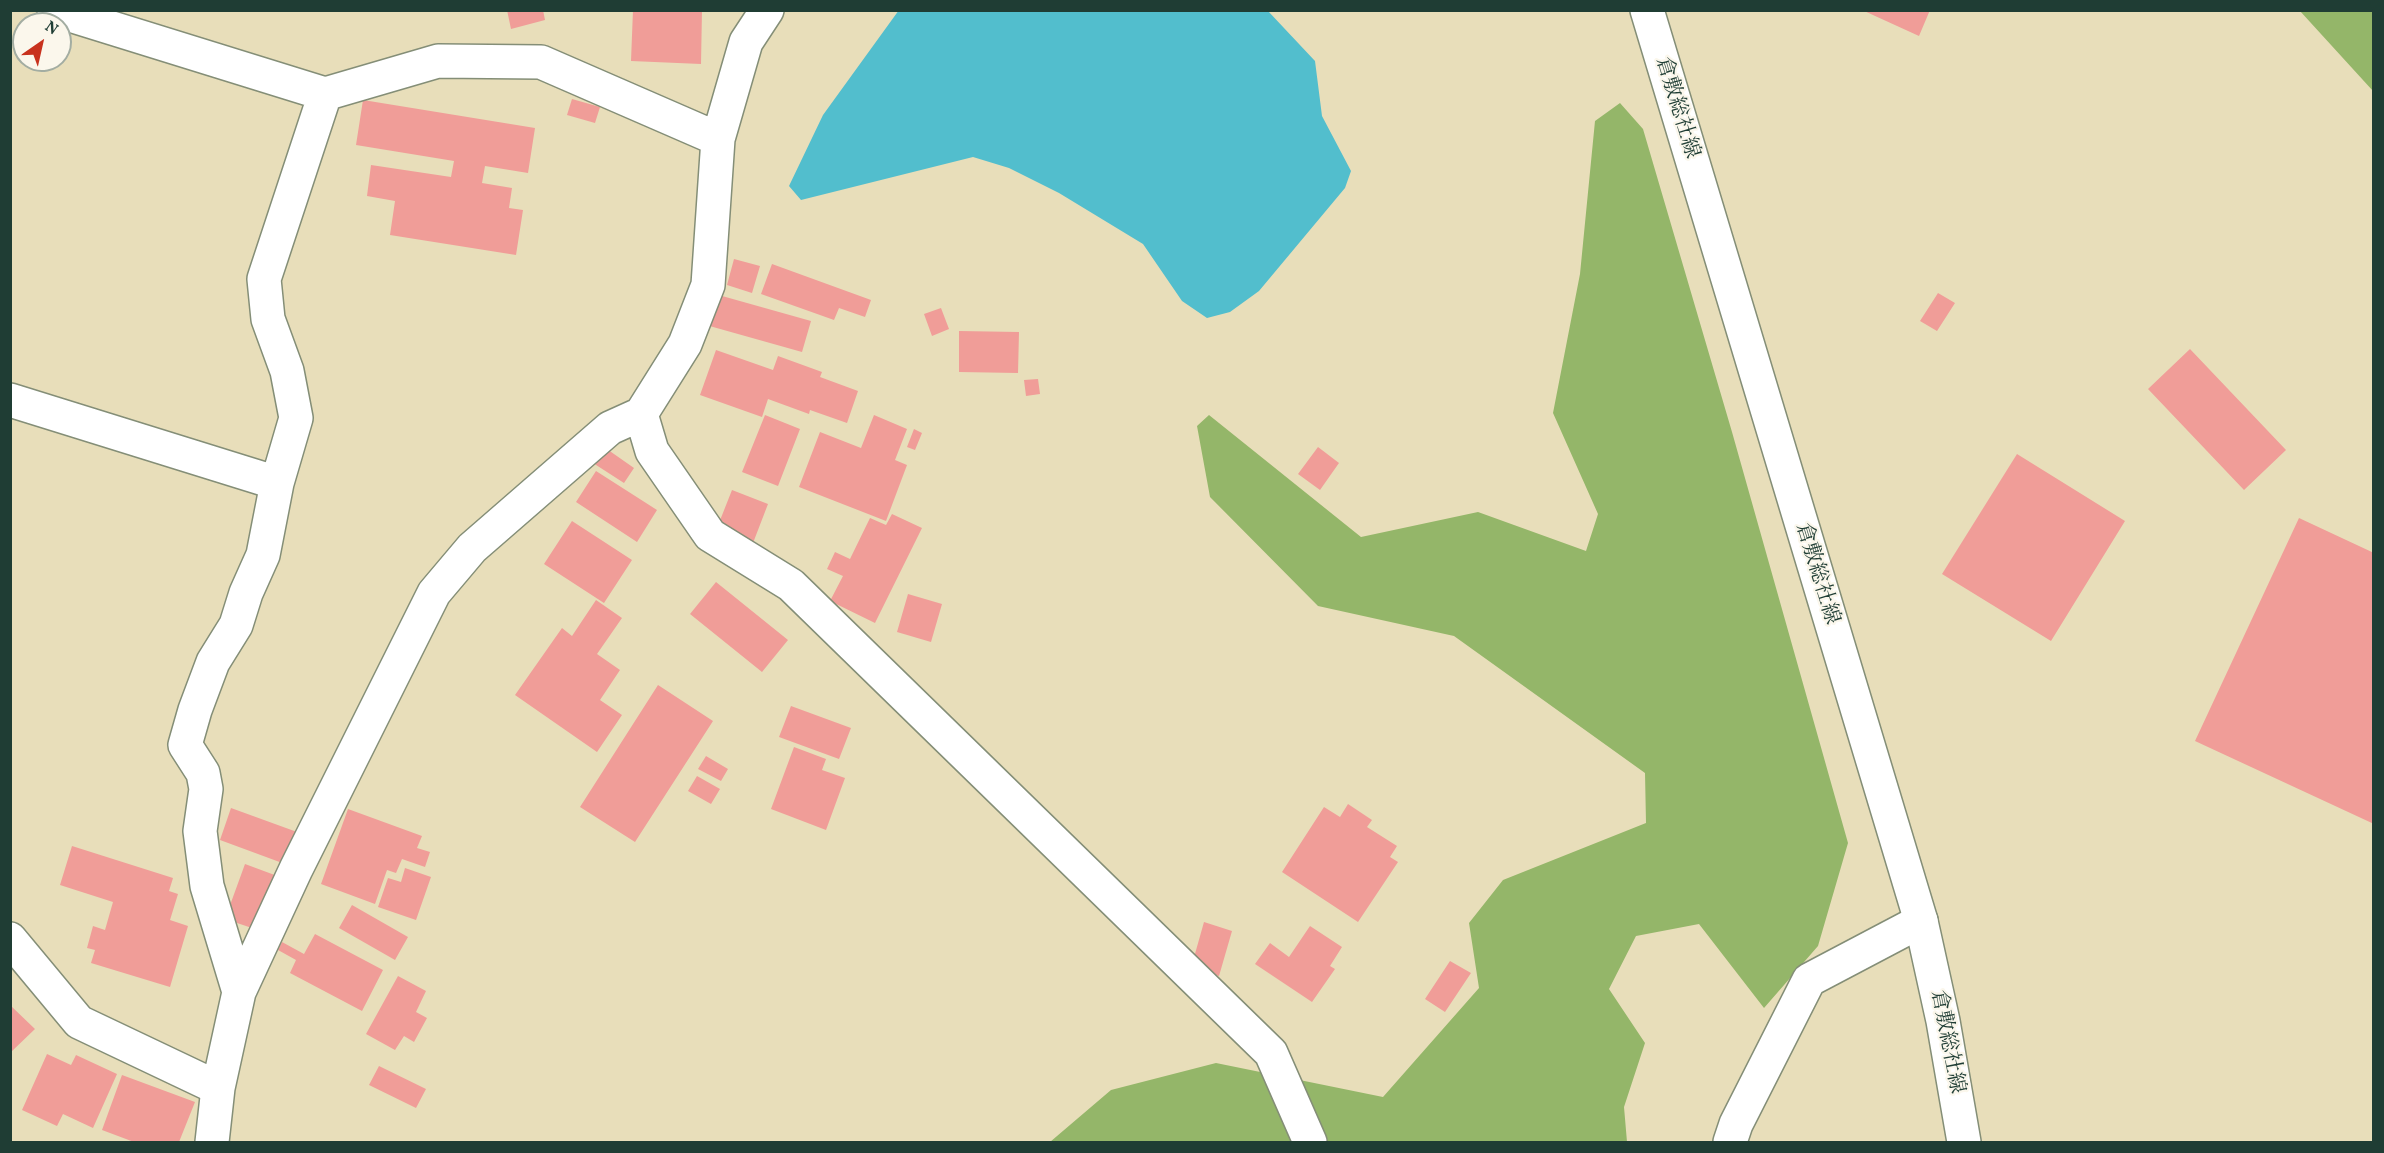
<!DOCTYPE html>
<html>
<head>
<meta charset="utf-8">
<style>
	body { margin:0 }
	#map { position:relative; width:2384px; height:1153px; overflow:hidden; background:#e8deba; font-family:Vollkorn,serif }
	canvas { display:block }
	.frame { position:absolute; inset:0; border:12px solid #1f3d34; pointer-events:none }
	.north { position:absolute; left:12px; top:12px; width:60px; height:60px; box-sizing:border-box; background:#fbf7ec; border:2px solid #a3ada2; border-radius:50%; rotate:34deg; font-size:16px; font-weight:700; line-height:24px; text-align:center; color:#1f3d34 }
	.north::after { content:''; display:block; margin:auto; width:21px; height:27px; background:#c8321e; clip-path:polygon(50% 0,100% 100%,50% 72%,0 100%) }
</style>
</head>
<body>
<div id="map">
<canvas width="2384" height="1153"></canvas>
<div class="frame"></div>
<div class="north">N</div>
</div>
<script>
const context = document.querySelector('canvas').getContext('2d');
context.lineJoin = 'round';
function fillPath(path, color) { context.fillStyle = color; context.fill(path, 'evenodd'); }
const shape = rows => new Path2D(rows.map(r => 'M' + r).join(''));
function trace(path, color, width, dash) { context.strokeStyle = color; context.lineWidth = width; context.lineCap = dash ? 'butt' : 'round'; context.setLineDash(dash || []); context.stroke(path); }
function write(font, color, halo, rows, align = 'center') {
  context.font = font + ' Vollkorn,"Noto Serif JP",serif'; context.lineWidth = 4.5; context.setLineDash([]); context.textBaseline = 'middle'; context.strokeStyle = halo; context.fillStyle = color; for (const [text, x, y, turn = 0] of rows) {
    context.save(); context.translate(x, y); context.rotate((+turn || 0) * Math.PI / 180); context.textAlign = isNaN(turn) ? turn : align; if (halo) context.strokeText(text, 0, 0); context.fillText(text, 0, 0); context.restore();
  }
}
const forest = shape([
	[2300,11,2373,11,2373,91],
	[1620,103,1643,129,1732,432,1848,843,1818,946,1764,1008,1699,924,1636,936,1609,989,1645,1043,1624,1107,1627,1142,1050,1142,1111,1090,1216,1063,1383,1097,1479,988,1469,923,1503,880,1646,823,1645,773,1454,636,1318,606,1210,497,1197,426,1209,415,1361,537,1478,512,1586,551,1598,514,1553,413,1580,274,1595,121]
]);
const water = shape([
	[899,10,1268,11,1315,61,1322,116,1351,171,1345,188,1259,291,1230,312,1207,318,1182,301,1143,244,1059,193,1009,168,973,157,801,200,789,186,823,115]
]);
const building = shape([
	[507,10,543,10,545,20,511,29],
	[633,10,702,10,701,64,631,61],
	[1862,10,1930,10,1919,36],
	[572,99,600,107,595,123,567,115],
	[363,100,535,128,528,173,485,166,482,183,512,188,509,208,523,210,516,255,390,235,395,201,367,196,371,165,451,177,454,161,356,145],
	[734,259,760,266,752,293,727,285],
	[772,264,871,300,865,317,839,308,834,320,761,294],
	[1938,293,1955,303,1937,331,1920,321],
	[715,294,811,321,802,352,706,325],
	[941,308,949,329,932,336,924,314],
	[959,331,1019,332,1018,373,959,372],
	[2190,349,2286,450,2244,490,2148,389],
	[716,350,773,370,778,356,822,372,820,377,858,391,847,423,810,410,809,414,768,399,762,417,700,395],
	[1038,379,1040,394,1026,396,1024,380],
	[765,415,800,429,778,486,742,472],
	[874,415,907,429,895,460,907,465,886,521,799,487,820,432,861,448],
	[914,429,922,433,915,450,907,447],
	[604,447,634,468,624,483,593,463],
	[1318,447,1339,463,1320,490,1298,474],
	[2017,454,2125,521,2051,641,1942,574],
	[596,471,657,510,637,542,576,502],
	[732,490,768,504,753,543,717,528],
	[892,514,922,528,875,623,830,601,843,576,827,569,835,552,850,559,870,518,886,525],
	[2299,518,2374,553,2374,824,2195,741],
	[572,521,632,560,604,603,544,564],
	[716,582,788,640,762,672,690,614],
	[908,594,942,604,931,642,897,632],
	[596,600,622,618,597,654,620,670,600,700,622,715,597,752,515,695,562,628,572,636],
	[658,685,713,721,635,842,580,807],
	[791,706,851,728,839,759,779,737],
	[794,747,826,759,822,770,845,778,826,830,771,809],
	[706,756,728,769,721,781,698,769],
	[697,776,720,789,711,804,688,791],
	[1348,804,1372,820,1367,827,1397,846,1390,857,1398,862,1358,922,1282,872,1324,807,1340,817],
	[231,808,297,832,285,864,220,840],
	[348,809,422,836,417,848,430,852,425,867,402,859,396,873,387,870,375,904,321,884],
	[72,846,173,878,169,891,178,894,170,920,188,926,170,987,91,963,95,950,87,948,93,926,105,930,113,902,60,885],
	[245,864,280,877,261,931,225,919],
	[405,868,431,877,416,920,378,907,388,878,401,882],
	[352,905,408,937,395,960,339,928],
	[1204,922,1232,931,1219,976,1191,968],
	[1310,926,1342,947,1330,966,1335,969,1312,1002,1255,964,1270,943,1289,957],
	[315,934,383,970,362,1011,290,973,296,960,278,950,282,942,304,954],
	[1450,961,1471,973,1445,1012,1425,999],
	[398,976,426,991,416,1012,427,1018,414,1042,404,1036,395,1050,366,1034],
	[10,1005,35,1029,10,1053],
	[47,1054,71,1065,76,1055,117,1074,93,1128,63,1114,57,1126,22,1110],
	[379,1066,426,1089,416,1108,369,1085],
	[122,1075,195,1102,179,1142,134,1142,102,1130]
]);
const minor = shape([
	[54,10,325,94,438,61,541,62,718,139],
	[10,400,277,483],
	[641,414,652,451,710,535,791,585,1271,1053,1310,1142],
	[10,939,79,1022,218,1088],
	[239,992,207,886,200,831,206,789,203,773,185,745,195,710,213,662,236,625,246,593,263,555,277,483,296,418,287,371,268,319,264,279,325,94],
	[212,1142,218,1088,239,992,296,869,434,593,472,548,610,428,641,414,685,344,708,285,718,139,746,42,767,10],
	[1730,1142,1736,1124,1809,980,1921,921]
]);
const major = shape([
	[1647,10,1921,921,1943,1021,1964,1142]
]);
const streetNames = [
	["倉敷総社線",1676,108,73],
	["倉敷総社線",1816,574,73],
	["倉敷総社線",1946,1042,79]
];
fillPath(forest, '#94b669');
fillPath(water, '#52becd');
fillPath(building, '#f09d98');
trace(minor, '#848e77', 36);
trace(major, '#848e77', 36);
trace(minor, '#fff', 33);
trace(major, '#fff', 33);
write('21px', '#1f3d34', '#fbf7ec', streetNames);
</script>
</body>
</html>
